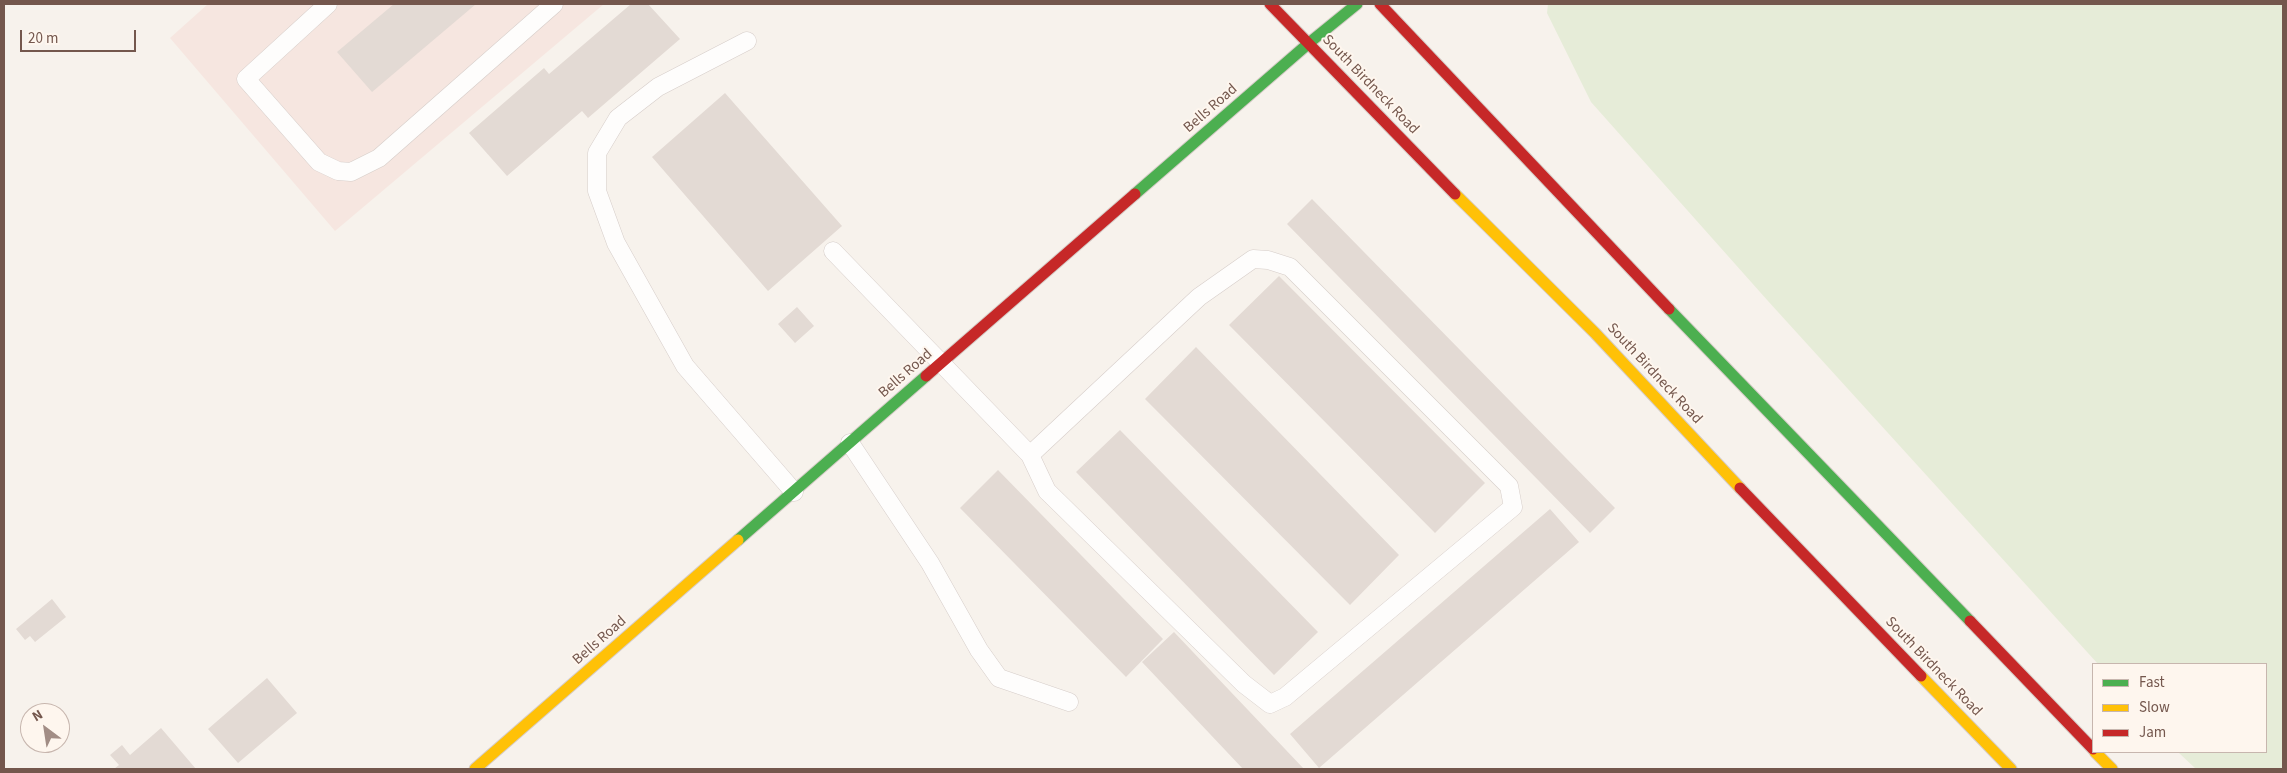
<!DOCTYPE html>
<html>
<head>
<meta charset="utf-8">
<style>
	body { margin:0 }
	#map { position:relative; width:2287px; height:773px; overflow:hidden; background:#f7f2ec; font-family:"Source Sans 3",sans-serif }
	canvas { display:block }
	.frame { position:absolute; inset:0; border:5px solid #74574d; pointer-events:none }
	.legend { position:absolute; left:2092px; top:663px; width:175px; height:90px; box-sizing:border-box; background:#fef6ee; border:1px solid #c7b6ae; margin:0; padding:6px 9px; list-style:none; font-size:15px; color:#74574d }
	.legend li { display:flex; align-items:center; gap:10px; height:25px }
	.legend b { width:25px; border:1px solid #c7b6ae }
	.north { position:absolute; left:20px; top:703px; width:50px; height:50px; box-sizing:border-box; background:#fef6ee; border:1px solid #c7b6ae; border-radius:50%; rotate:329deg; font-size:14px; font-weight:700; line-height:20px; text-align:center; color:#74574d }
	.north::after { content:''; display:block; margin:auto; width:18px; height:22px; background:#a28d85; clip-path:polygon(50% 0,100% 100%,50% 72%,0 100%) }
	.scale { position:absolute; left:20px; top:30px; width:116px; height:22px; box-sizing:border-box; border:2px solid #74574d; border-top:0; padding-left:6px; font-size:15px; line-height:18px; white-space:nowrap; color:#74574d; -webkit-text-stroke:4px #fef6ee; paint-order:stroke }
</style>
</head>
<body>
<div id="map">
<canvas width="2287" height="773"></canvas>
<div class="frame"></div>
<ul class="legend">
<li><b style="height:6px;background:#4caf50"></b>Fast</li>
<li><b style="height:6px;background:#ffc107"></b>Slow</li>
<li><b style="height:6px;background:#c62828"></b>Jam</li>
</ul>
<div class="north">N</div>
<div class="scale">20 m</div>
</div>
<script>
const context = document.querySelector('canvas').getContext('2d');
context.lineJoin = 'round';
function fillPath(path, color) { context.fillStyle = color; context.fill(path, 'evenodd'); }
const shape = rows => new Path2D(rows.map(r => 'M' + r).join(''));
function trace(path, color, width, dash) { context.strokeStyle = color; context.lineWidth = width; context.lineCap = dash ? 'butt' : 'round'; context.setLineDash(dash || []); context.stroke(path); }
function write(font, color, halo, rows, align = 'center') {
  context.font = font + ' "Source Sans 3",sans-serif'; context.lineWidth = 4; context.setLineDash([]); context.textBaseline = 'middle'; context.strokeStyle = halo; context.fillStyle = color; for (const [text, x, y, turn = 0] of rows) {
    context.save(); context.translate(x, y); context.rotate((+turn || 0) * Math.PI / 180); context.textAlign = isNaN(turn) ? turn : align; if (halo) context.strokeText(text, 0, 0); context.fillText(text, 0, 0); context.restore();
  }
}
const commercial = shape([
	[208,4,604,4,335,231,170,38]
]);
const green = shape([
	[1548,4,2283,4,2283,769,2196,769,2179,753,2178,752,2266,752,2266,664,2098,664,1768,301,1591,102,1547,13]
]);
const building = shape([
	[394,4,476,4,372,92,337,52],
	[631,4,648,4,680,39,588,118,582,111,507,176,469,133,544,68,549,74],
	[725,93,842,226,768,291,652,157],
	[1312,199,1615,508,1590,533,1287,224],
	[1279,276,1485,483,1435,533,1229,325],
	[797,307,814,326,795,343,778,324],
	[1196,347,1399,555,1350,605,1145,399],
	[1120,430,1318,632,1274,675,1076,472],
	[998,470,1163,639,1126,677,960,508],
	[1550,509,1579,542,1319,768,1290,734],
	[52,599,66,617,35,642,30,636,25,640,16,629],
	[1174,632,1304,769,1243,769,1142,662],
	[267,678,297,713,238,763,208,729],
	[161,728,196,769,114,769,119,765,110,755,122,745,130,755]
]);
const lane = shape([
	[328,4,246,79,319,162,338,171,351,172,379,158,554,4],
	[747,41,658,87,618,118,597,153,597,191,616,243,685,366,794,492],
	[833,251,1030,455,1047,491,1244,684,1270,704,1285,697,1513,507,1509,486,1290,267,1268,260,1253,259,1199,297,1030,455],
	[850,443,930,563,979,650,999,678,1069,702]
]);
const fast = shape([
	[1135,194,1309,43,1357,4],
	[1669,309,1970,621],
	[738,540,926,376]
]);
const slow = shape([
	[1455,194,1595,333,1740,488],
	[1921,676,2011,769],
	[2095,752,2112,769],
	[475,769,738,540]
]);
const jam = shape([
	[1270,4,1455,194],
	[1380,4,1669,309],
	[926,376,1135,194],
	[1740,488,1921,676],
	[1970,621,2093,749]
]);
const streetNames = [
	["South Birdneck Road",1370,85,46],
	["Bells Road",1211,109,-41],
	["Bells Road",906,374,-41],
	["South Birdneck Road",1654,374,47],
	["Bells Road",600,641,-41],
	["South Birdneck Road",1933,667,46]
];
fillPath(commercial, '#f6e6e0');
fillPath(green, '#e6ecd8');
fillPath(building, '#e3dad4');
trace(lane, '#d6cdc9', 19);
trace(fast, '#d6cdc8', 13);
trace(slow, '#d6cdc8', 13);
trace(jam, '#d6cdc8', 13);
trace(lane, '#fefdfc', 18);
trace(fast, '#4caf50', 11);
trace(slow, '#ffc107', 11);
trace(jam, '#c62828', 11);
write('15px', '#74574d', '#fef6ee', streetNames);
</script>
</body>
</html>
